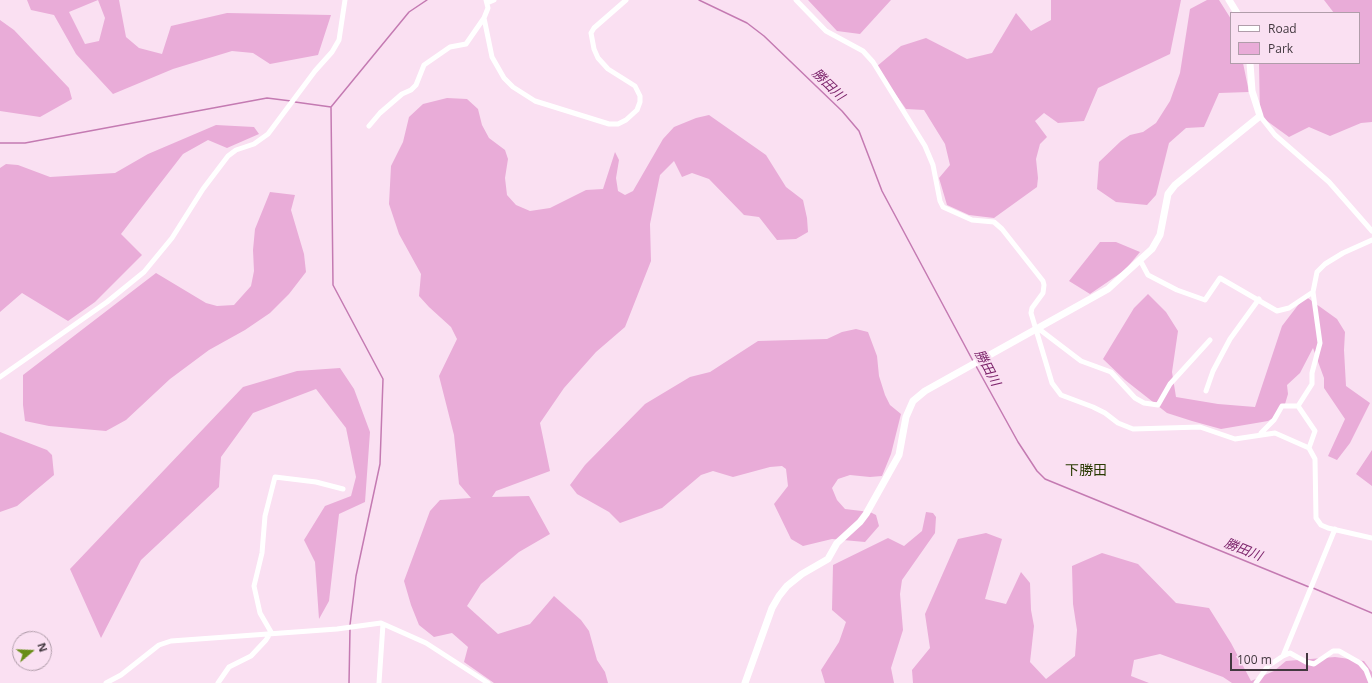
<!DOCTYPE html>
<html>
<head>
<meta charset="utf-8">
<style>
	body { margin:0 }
	#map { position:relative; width:1372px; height:683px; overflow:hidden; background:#fae0f2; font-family:"Open Sans",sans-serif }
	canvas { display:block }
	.legend { position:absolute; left:1230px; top:12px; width:130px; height:52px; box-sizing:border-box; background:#fae0f2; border:1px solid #b09daa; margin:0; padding:5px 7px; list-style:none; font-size:12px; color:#42383f }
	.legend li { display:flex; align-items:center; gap:8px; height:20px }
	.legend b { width:20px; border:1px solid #b09daa }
	.north { position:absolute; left:12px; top:631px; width:40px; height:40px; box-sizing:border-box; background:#fae0f2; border:1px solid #b09daa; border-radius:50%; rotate:71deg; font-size:11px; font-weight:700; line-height:16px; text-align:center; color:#42383f }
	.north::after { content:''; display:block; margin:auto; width:14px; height:18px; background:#698d17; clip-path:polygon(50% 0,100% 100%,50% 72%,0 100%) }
	.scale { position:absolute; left:1230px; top:653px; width:78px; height:18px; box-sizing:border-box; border:2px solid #42383f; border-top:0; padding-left:5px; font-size:12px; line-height:14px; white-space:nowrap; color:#42383f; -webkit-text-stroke:3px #fae0f2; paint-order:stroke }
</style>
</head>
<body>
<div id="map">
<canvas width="1372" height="683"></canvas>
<ul class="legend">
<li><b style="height:5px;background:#fff"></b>Road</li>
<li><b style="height:11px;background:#e9acd8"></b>Park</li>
</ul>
<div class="north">N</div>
<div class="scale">100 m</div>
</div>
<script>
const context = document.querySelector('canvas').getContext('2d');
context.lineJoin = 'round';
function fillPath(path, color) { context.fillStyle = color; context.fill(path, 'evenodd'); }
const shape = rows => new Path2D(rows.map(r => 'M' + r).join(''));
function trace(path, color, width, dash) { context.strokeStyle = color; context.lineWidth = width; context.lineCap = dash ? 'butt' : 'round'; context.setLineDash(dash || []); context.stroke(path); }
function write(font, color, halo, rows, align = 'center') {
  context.font = font + ' "Open Sans","Noto Sans JP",sans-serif'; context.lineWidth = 4; context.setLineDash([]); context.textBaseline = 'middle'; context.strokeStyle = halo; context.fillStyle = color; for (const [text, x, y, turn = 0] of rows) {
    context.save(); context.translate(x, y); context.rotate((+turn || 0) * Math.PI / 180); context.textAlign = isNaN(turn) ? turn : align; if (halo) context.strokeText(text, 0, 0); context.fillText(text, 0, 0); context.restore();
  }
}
const green = shape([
	[27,0,119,0,126,37,139,48,162,54,171,26,227,13,331,15,318,55,270,64,253,53,232,51,173,69,113,94,76,54,54,15,31,10],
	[98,0,105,18,99,41,85,44,69,12],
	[808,0,891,0,860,34,837,31],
	[1051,0,1181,0,1170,54,1098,88,1084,121,1058,123,1044,113,1035,121,1047,137,1040,144,1036,159,1038,178,1037,187,994,218,969,215,947,205,939,178,950,165,945,144,924,110,906,109,876,67,901,46,926,38,967,59,992,53,1016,13,1031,31,1051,20],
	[1207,0,1219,0,1231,19,1231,63,1243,63,1249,92,1219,93,1204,127,1186,128,1169,143,1156,195,1147,205,1116,202,1097,189,1099,162,1121,141,1130,135,1143,132,1156,123,1170,101,1180,73,1190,9],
	[1324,0,1372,0,1372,122,1361,123,1330,136,1309,127,1289,137,1260,116,1259,63,1359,63,1359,13,1334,13],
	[0,20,14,30,69,88,72,99,40,117,0,111],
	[447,98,467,99,478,109,482,125,489,138,505,150,508,159,505,178,507,195,516,205,530,211,550,208,586,190,603,189,615,152,619,160,616,178,618,191,625,195,633,191,663,139,674,127,696,118,709,115,766,155,786,187,803,200,807,218,808,232,796,239,777,240,759,217,744,215,709,179,692,173,682,177,674,161,660,175,650,224,651,261,625,327,596,352,564,388,540,423,550,471,496,491,492,497,529,496,550,534,519,552,481,584,467,606,498,634,530,624,554,596,581,620,589,631,597,660,605,672,608,683,494,683,464,662,468,647,452,633,434,637,419,625,411,605,404,581,430,511,440,500,471,498,459,484,454,435,439,376,457,339,451,327,429,307,419,296,421,274,399,234,389,204,391,166,403,142,409,117,423,104],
	[216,125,254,127,259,134,227,148,208,140,183,154,121,234,142,255,95,302,68,321,22,293,0,312,0,168,6,164,18,165,50,177,115,173,148,154],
	[270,192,295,195,291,210,304,254,306,272,289,294,270,313,245,330,209,350,170,379,126,420,106,431,49,426,25,421,23,405,23,375,156,273,206,303,217,306,234,305,251,286,254,271,253,250,255,229],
	[1100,242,1116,242,1140,252,1125,270,1090,294,1069,281],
	[1148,294,1166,312,1178,331,1172,372,1176,397,1218,404,1255,407,1282,326,1305,296,1337,319,1345,332,1344,350,1346,386,1370,403,1350,443,1337,460,1328,456,1345,419,1324,388,1324,378,1313,348,1300,373,1287,385,1288,394,1285,404,1278,415,1268,421,1221,429,1192,421,1167,413,1125,380,1103,359,1134,308],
	[856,329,868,332,877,356,879,376,885,395,890,405,901,414,891,454,882,476,870,477,850,475,838,479,832,488,837,500,845,509,870,512,876,515,879,526,865,542,832,539,803,546,791,539,774,504,788,486,786,469,782,466,770,467,733,477,713,471,701,475,662,508,620,523,609,512,577,494,570,485,585,465,645,404,690,377,710,372,758,341,827,339,842,332],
	[340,368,354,389,370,432,365,502,339,514,329,601,319,619,315,562,304,540,325,506,351,496,356,477,346,428,316,389,253,413,221,457,219,487,141,560,101,638,70,569,243,387,297,371],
	[0,432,47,450,52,455,54,475,17,506,0,512],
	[1372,450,1372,486,1356,474],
	[926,512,933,513,936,517,935,533,902,580,900,594,903,630,891,668,894,683,825,683,821,670,839,642,846,622,832,610,833,565,888,538,904,546,922,531],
	[986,533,1002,539,985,599,1006,604,1021,572,1030,583,1031,610,1034,626,1030,662,1046,679,1075,656,1077,630,1073,604,1072,566,1102,553,1138,564,1176,603,1209,608,1231,643,1251,681,1274,671,1286,661,1335,657,1364,661,1372,672,1372,683,1232,683,1223,677,1160,654,1134,660,1131,676,1149,683,913,683,912,670,930,648,925,614,958,539]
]);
const stream = shape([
	[699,0,747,23,764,36,842,111,859,131,882,191,973,361],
	[295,102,331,107],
	[0,143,25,143,267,98,291,101],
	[976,366,1018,442,1037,471,1045,479,1309,587],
	[1313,588,1372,613],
	[350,625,356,576,380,464,383,379,333,285,331,107,409,12,427,0],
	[349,683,350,629]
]);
const street = shape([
	[796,0,826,31,863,51,873,62,925,146,933,165,940,201,943,207,972,220,994,222,1002,229,1043,281,1044,285,1043,293,1032,308,1031,313,1052,383,1061,395,1093,407,1105,413,1118,423,1133,429,1200,427,1235,439,1275,433,1309,448,1315,459,1316,518,1321,525,1328,528,1372,538],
	[487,3,494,0],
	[484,18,492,57,504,78,513,87,535,101,609,124,618,124,626,120,637,110,640,102,640,96,635,86,608,69,598,58,594,49,591,33,594,28,626,0],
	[1260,116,1275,135,1329,182,1372,231],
	[369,126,380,113,402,94,411,90,416,85,424,65,450,47,466,44,484,18,488,8,486,0],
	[1140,260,1148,275,1177,290,1205,300,1220,278,1277,311,1289,308,1313,292],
	[1039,329,1081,361,1111,372,1135,398,1144,403,1158,405,1170,384,1210,340],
	[0,377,107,302,144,272,172,238,203,189,228,156,236,150,254,144,268,134,315,71,332,52,339,40,345,0],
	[1206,391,1213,371,1230,339,1259,299],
	[1298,406,1312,384,1312,373,1320,343,1313,292,1317,272,1325,264,1343,253,1372,240],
	[1261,433,1274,420,1282,406,1298,406,1315,431,1309,448],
	[1283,656,1290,653,1306,662,1314,664,1333,651,1339,651,1360,663,1366,670,1371,683],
	[106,683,121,675,159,645,171,641,337,629,381,623,426,643,488,683],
	[218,683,229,667,251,656,266,640,271,632,260,613,254,586,262,553,265,516,275,477,316,482,343,489],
	[379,683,383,624],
	[1256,683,1268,666,1283,656,1335,529]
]);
const secondary = shape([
	[1229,0,1237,13],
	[745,683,772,608,779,596,787,586,802,574,828,559,837,543,860,522,866,514,899,455,906,417,913,401,925,391,1108,289,1152,249,1160,235,1168,194,1175,185,1260,116,1252,91,1250,63]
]);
const waterNames = [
	["勝田川",828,85,44],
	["勝田川",987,368,62],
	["勝田川",1243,550,22]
];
const quarterNames = [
	["下勝田",1086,471]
];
fillPath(green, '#e9acd8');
trace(stream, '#c47ab2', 1.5);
trace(street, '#fff', 5);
trace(secondary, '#fff', 7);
write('italic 13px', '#7c246b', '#fae0f2', waterNames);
write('14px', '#293a02', '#fae0f2', quarterNames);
</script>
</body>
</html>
